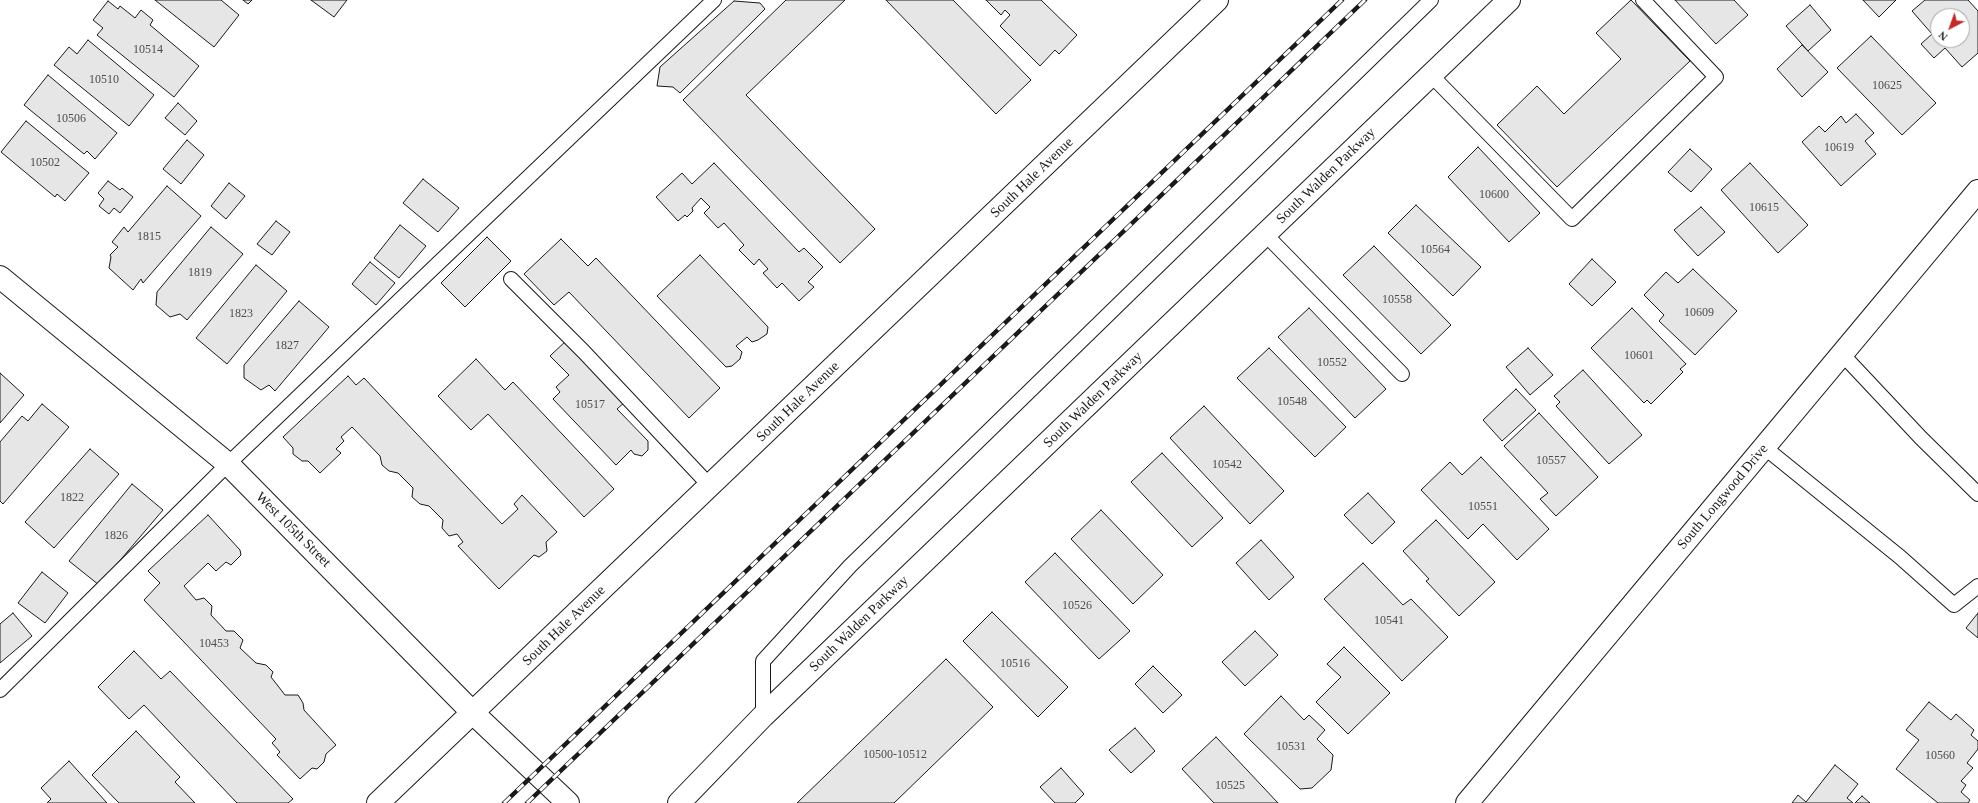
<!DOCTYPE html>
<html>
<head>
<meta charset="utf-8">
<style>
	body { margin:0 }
	#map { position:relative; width:1978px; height:803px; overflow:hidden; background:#fff; font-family:"Times New Roman",serif }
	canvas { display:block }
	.north { position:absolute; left:1930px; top:8px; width:40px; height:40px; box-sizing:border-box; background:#fff; border:1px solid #a3a3a3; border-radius:50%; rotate:221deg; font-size:11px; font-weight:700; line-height:16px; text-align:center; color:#1a1a1a }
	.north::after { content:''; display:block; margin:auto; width:14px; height:18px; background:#c62828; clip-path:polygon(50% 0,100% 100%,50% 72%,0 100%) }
</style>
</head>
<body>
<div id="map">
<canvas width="1978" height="803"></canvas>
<div class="north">N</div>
</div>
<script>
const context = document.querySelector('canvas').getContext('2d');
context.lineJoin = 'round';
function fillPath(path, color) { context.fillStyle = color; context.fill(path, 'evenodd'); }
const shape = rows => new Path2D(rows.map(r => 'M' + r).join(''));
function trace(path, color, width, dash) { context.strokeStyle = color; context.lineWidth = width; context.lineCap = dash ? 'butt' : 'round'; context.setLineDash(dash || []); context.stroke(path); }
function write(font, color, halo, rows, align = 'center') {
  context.font = font + ' "Times New Roman",serif'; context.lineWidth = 3; context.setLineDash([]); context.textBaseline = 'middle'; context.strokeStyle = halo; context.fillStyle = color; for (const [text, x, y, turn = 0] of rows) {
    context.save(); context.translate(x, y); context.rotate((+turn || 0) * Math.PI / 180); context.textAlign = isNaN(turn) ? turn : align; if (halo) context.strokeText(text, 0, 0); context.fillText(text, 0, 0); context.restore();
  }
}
const building = shape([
	[155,0,221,0,239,15,214,47,155,0],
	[243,0,252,0,248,4,243,0],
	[311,0,347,0,334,17,311,0],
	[786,0,845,0,746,95,875,229,840,263,683,100,786,0],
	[886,0,953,0,1031,80,996,114,886,0],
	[986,0,1041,0,1077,35,1059,54,1055,50,1040,66,1000,26,1010,15,1005,10,1001,15,986,0],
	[1631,0,1690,61,1557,187,1497,125,1537,86,1564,114,1621,59,1596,33,1631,0],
	[1675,0,1734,0,1748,15,1716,44,1675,0],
	[1863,0,1896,0,1879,17,1863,0],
	[1925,0,1968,0,1978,11,1978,53,1962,67,1945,48,1934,58,1921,44,1932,34,1912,11,1925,0],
	[1938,16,1962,16,1962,40,1938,40,1938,16],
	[108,1,118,9,120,6,135,18,141,10,153,20,150,25,199,66,174,97,97,35,103,28,93,20,108,1],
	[734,1,760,3,765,9,680,93,673,87,657,86,660,67,734,1],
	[1810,5,1831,30,1808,51,1786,26,1810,5],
	[1871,36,1936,103,1902,135,1837,68,1871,36],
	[88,40,154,95,129,126,54,65,69,47,77,54,88,40],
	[1802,45,1828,72,1802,97,1777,69,1802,45],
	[48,75,117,133,95,159,87,151,84,154,24,105,48,75],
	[178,103,197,121,185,135,165,118,178,103],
	[1856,114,1874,133,1865,141,1876,154,1841,186,1802,142,1819,126,1825,132,1841,116,1846,123,1856,114],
	[26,121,89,173,65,201,57,194,55,197,1,152,26,121],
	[187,140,204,155,181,184,163,169,187,140],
	[1478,147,1540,213,1509,242,1448,177,1478,147],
	[1690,149,1712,169,1691,192,1668,172,1690,149],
	[714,163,799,252,804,248,823,267,808,282,814,287,799,301,782,283,777,288,763,273,768,269,759,259,754,265,739,250,744,245,724,223,718,228,704,213,710,207,701,198,692,208,693,211,687,217,685,215,678,221,656,197,682,173,692,184,714,163],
	[1750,163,1808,225,1778,253,1721,190,1750,163],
	[423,179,459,208,438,232,403,203,423,179],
	[108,181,120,190,122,188,133,197,120,213,114,208,109,214,99,206,104,199,98,193,108,181],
	[229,183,245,196,226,219,211,206,229,183],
	[167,186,201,216,143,283,141,279,133,290,109,268,111,257,110,255,118,247,112,242,124,227,128,232,167,186],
	[1416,205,1481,267,1453,296,1388,233,1416,205],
	[1701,207,1725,232,1698,256,1674,230,1701,207],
	[276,221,290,232,272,255,257,244,276,221],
	[400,225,426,246,399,278,374,258,400,225],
	[211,227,243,254,187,320,180,314,170,317,156,305,157,292,211,227],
	[487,237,511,261,465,307,441,283,487,237],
	[561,239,588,266,596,258,720,388,689,418,569,292,554,305,524,274,561,239],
	[1374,246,1451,325,1421,354,1343,275,1374,246],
	[700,255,768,327,767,334,758,340,752,342,747,337,736,346,742,352,740,359,732,366,726,367,657,296,700,255],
	[1592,259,1616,282,1592,306,1569,284,1592,259],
	[370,262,395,283,376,305,352,284,370,262],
	[256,265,287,291,227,364,196,338,256,265],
	[1693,269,1737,311,1695,355,1659,321,1664,315,1644,295,1666,272,1678,283,1693,269],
	[299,301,329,327,275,391,269,385,261,390,244,378,244,365,299,301],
	[1309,308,1386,389,1355,418,1278,337,1309,308],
	[1632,308,1686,364,1680,369,1683,372,1651,404,1647,400,1644,403,1591,348,1632,308],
	[567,340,626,401,617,409,648,441,648,450,642,456,634,454,631,450,616,465,553,399,560,392,556,387,569,375,550,356,567,340],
	[1269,348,1346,427,1315,457,1237,378,1269,348],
	[1528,348,1553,375,1530,395,1506,367,1528,348],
	[476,359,505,390,513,382,614,489,584,517,488,414,471,430,438,396,476,359],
	[1583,370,1642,435,1609,464,1556,406,1560,402,1554,396,1583,370],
	[0,373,24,395,0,423,0,373],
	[348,376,356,385,364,378,502,524,518,509,514,504,522,495,557,532,546,542,547,551,539,557,534,555,499,589,458,546,463,542,457,534,449,536,442,528,443,520,429,506,420,504,412,497,413,488,398,473,389,471,382,465,380,456,352,427,341,437,344,441,336,449,341,453,320,473,308,461,302,461,293,454,293,448,283,437,348,376],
	[1516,389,1536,410,1502,441,1483,420,1516,389],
	[42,404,69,427,3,504,0,501,0,442,22,416,28,421,42,404],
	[1204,406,1284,491,1250,524,1170,438,1204,406],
	[1539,413,1598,477,1556,516,1540,499,1548,493,1504,446,1539,413],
	[90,449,119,474,54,548,25,522,90,449],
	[1162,453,1223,518,1192,547,1131,482,1162,453],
	[1481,457,1549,529,1517,560,1483,524,1468,539,1421,490,1450,462,1462,475,1481,457],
	[132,484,163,510,99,585,69,561,132,484],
	[1368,493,1395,522,1372,544,1344,515,1368,493],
	[1101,510,1163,575,1133,604,1071,539,1101,510],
	[208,515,240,550,241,555,231,565,226,562,216,571,208,563,184,586,196,600,204,598,212,606,211,615,226,631,234,631,243,640,240,648,256,663,266,665,273,672,271,677,285,695,298,695,303,703,304,710,336,745,326,754,324,762,317,769,312,768,300,779,277,755,280,752,272,743,276,739,144,600,160,583,148,571,208,515],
	[1436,520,1495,582,1459,616,1426,581,1429,579,1403,551,1436,520],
	[1261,540,1294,577,1269,600,1236,563,1261,540],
	[1055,553,1130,631,1099,659,1025,582,1055,553],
	[1363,563,1403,605,1411,599,1448,637,1402,681,1324,599,1363,563],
	[42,572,68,593,45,623,18,603,42,572],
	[992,612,1068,687,1038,717,963,641,992,612],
	[13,613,32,636,0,663,0,624,13,613],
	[1978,613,1978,638,1966,628,1978,613],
	[1255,631,1278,655,1245,686,1222,662,1255,631],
	[1344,647,1390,693,1348,734,1316,702,1341,677,1327,664,1344,647],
	[134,651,161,679,170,671,293,799,288,803,237,803,144,705,129,719,98,687,134,651],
	[946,659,993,707,894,803,797,803,946,659],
	[1153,666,1182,695,1163,713,1135,684,1153,666],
	[1281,696,1304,720,1309,715,1325,730,1317,739,1333,755,1331,770,1312,788,1300,789,1244,734,1281,696],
	[1929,702,1951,720,1956,714,1974,730,1971,735,1978,741,1978,749,1967,763,1973,768,1961,781,1966,785,1961,792,1970,800,1968,803,1938,803,1896,769,1919,740,1906,730,1929,702],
	[1135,728,1155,751,1131,773,1109,750,1135,728],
	[136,731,180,777,175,782,195,803,119,803,92,775,136,731],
	[1216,737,1278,803,1214,803,1182,769,1216,737],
	[69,761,107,803,47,803,51,799,41,788,69,761],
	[1835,765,1858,784,1847,798,1853,803,1792,803,1798,795,1806,802,1835,765],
	[1061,768,1084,794,1075,803,1055,803,1040,787,1061,768],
	[1862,796,1870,803,1855,803,1862,796]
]);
const service = shape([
	[1431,75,1572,219,1716,77,1643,0],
	[1265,234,1402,374],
	[511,279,584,352,710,486],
	[1842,354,1921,438,1978,494],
	[1764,447,1900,557,1954,605,1978,586],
	[0,690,228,464,714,0],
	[763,716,763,661,850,566,1431,0]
]);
const minor = shape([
	[0,277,228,464,473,713,568,803],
	[378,803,1217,0],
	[679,803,763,716,1509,0]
]);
const tertiary = shape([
	[1467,803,1978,191]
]);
const rail = shape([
	[504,803,1342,0],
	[527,803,1365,0]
]);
const numberNames = [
	["10514",148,50],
	["10510",104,80],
	["10625",1887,86],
	["10506",71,119],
	["10619",1839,148],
	["10502",45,163],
	["10600",1494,195],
	["10615",1764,208],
	["1815",149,237],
	["10564",1435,250],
	["1819",200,273],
	["10558",1397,300],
	["10609",1699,313],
	["1823",241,314],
	["1827",287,346],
	["10601",1639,356],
	["10552",1332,363],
	["10548",1292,402],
	["10517",590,405],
	["10557",1551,461],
	["10542",1227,465],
	["1822",72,498],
	["10551",1483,507],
	["1826",116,536],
	["10526",1077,606],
	["10541",1389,621],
	["10453",214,644],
	["10516",1015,664],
	["10531",1291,747],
	["10500-10512",895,755],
	["10560",1940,756],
	["10525",1230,786]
];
const streetNames = [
	["South Walden Parkway",1326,176,-44],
	["South Hale Avenue",1032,178,-44],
	["South Walden Parkway",1093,400,-44],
	["South Hale Avenue",798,402,-44],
	["South Longwood Drive",1723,497,-50],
	["West 105th Street",293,530,45],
	["South Walden Parkway",859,624,-44],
	["South Hale Avenue",564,626,-44]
];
fillPath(building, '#e6e6e6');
trace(building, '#1a1a1a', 1);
trace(service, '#1a1a1a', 16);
trace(minor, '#1a1a1a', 24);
trace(tertiary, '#1a1a1a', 24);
trace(service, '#fff', 14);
trace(minor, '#fff', 22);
trace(tertiary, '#fff', 22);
trace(rail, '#1a1a1a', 4.5);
trace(rail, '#fff', 3, [9]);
write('12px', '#4d4d4d', null, numberNames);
write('14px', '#1a1a1a', '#fff', streetNames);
</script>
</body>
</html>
